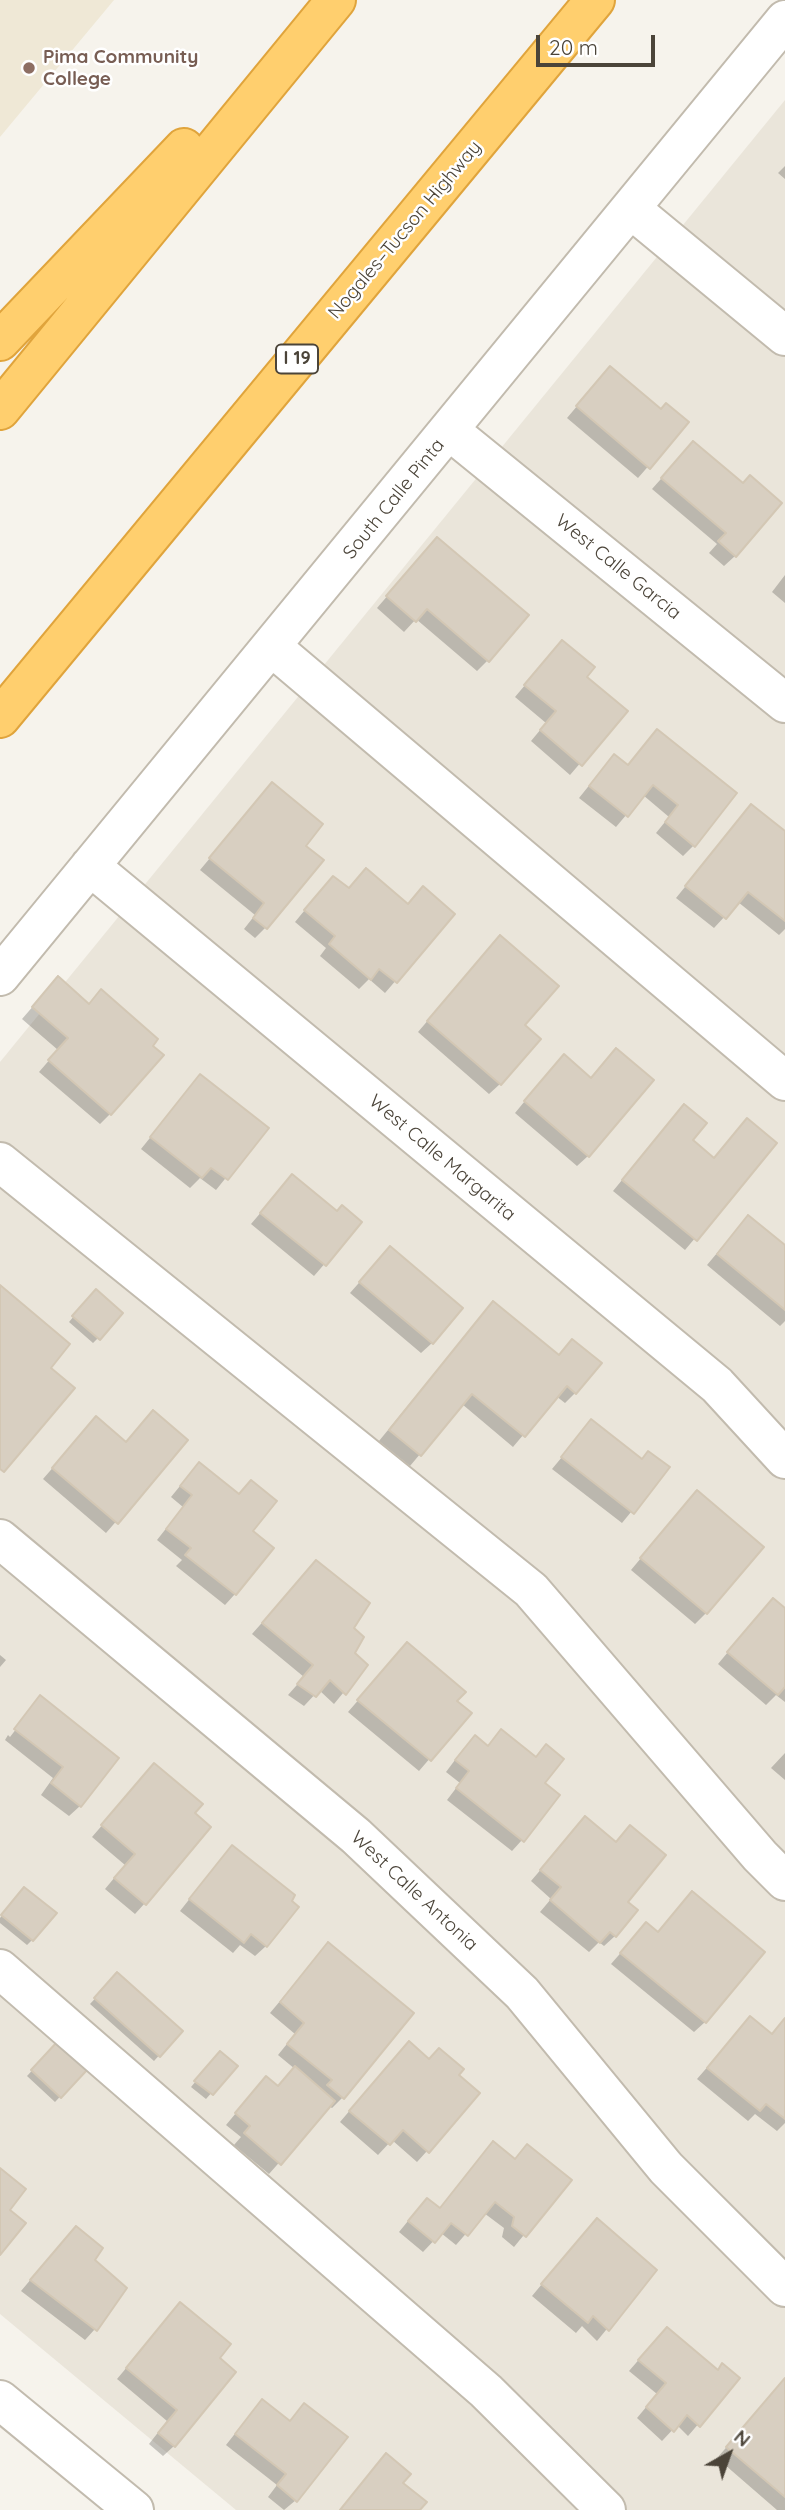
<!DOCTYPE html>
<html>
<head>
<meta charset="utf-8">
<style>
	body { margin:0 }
	#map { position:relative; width:785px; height:2510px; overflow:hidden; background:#f6f3ec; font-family:Quicksand,sans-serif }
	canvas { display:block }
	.north { position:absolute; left:694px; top:2419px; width:70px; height:70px; -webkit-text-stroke:5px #fff; paint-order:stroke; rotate:40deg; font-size:19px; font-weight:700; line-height:28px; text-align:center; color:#4b4439 }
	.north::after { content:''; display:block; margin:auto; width:24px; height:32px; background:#4b4439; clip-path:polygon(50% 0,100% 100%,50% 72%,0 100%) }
	.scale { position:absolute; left:536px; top:35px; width:119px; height:32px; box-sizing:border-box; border:4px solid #4b4439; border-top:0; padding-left:9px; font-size:21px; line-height:24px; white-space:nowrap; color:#4b4439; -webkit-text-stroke:5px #fff; paint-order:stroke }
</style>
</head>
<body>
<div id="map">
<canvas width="785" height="2510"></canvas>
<div class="north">N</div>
<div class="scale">20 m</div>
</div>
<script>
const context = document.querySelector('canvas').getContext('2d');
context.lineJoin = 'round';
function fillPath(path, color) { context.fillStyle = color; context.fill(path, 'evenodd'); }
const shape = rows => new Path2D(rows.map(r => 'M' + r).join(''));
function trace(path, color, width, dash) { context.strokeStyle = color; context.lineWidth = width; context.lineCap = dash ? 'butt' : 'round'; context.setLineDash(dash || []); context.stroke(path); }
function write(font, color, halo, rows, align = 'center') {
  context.font = font + ' Quicksand,sans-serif'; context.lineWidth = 5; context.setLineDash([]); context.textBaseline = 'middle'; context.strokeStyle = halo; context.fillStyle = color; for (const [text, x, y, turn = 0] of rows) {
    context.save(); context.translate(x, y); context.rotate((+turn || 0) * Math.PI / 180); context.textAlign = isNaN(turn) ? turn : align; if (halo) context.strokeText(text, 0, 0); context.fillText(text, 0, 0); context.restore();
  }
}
const residential = shape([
	[785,100,785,2510,236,2510,0,2314,0,1062]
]);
const education = shape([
	[0,0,114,0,0,137]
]);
const shadow = shape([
	[785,166,785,179,778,173],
	[600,379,686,423,638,478,567,418],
	[693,443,735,556,724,566,709,553,717,544,652,489],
	[427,550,488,660,477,671,416,619,404,632,377,608],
	[785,575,785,603,772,592],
	[552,653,625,711,570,775,531,741,546,723,515,697],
	[657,731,694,845,683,856,656,833,669,817,643,795,616,827,579,798,604,767,627,767],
	[272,784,266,927,255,938,244,929,255,915,200,870],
	[751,806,785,833,785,929,779,935,738,902,714,928,676,898],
	[323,888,348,890,407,905,453,914,385,993,369,979,359,989,320,956,326,948,295,922],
	[490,948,522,1025,500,1084,489,1094,418,1032],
	[48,989,110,1114,100,1124,39,1072,58,1050,22,1019],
	[553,1067,588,1156,577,1166,515,1113],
	[200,1076,266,1128,216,1190,200,1178,190,1188,141,1149],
	[674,1117,691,1140,713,1159,775,1143,685,1250,613,1191],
	[292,1176,336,1213,360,1223,314,1276,251,1224],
	[738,1228,785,1248,785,1321,780,1326,707,1265],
	[380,1259,432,1343,421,1353,350,1293],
	[91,1296,98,1338,93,1343,69,1322],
	[483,1314,558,1356,572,1341,575,1393,565,1403,556,1396,513,1447,462,1404,410,1466,379,1441],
	[96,1418,125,1443,186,1441,106,1533,43,1479],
	[592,1421,641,1460,667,1468,622,1523,552,1469],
	[189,1475,251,1531,235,1594,225,1605,176,1566,182,1560,157,1540,183,1507,171,1497],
	[687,1503,706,1613,695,1624,631,1570],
	[306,1573,352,1629,353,1653,366,1665,334,1704,319,1690,304,1706,288,1695,304,1677,252,1634],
	[763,1610,785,1610,785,1702,776,1695,766,1705,718,1664],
	[407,1644,454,1701,469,1713,419,1771,348,1712],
	[0,1655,6,1660,0,1667],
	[40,1698,80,1806,69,1816,41,1795,53,1778,5,1740,8,1735,10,1737],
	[501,1731,543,1784,522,1840,512,1851,447,1800,460,1783,446,1772,464,1748,475,1738,486,1747],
	[785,1753,785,1780,771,1768],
	[154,1765,192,1814,145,1903,135,1914,105,1889,125,1865,92,1837],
	[585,1818,626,1902,615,1936,604,1946,599,1942,589,1952,540,1912,551,1899,531,1881],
	[222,1858,266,1946,255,1956,240,1945,233,1953,180,1911],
	[19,1894,32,1940,27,1945,0,1923,0,1918],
	[646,1924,705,2022,694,2032,611,1964],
	[328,1944,343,2097,332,2108,329,2106,269,2174,234,2145,241,2137,226,2125,256,2089,278,2088,295,2069,278,2055,295,2034,270,2013],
	[117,1975,181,2031,154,2061,90,2004],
	[750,2018,771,2036,785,2018,785,2123,777,2131,755,2114,748,2121,697,2079],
	[57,2044,85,2070,55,2102,27,2076],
	[398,2054,428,2061,457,2075,427,2151,417,2162,392,2140,378,2155,340,2122],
	[215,2058,235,2066,206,2099,191,2087],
	[493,2143,514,2160,527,2146,569,2180,514,2247,502,2237,504,2228,484,2213,456,2245,441,2233,423,2252,399,2232,417,2210,439,2209],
	[586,2231,655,2270,597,2341,582,2326,576,2333,532,2296],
	[65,2239,92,2261,95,2329,85,2340,21,2291],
	[180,2304,217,2359,174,2446,163,2456,149,2444,167,2421,117,2379],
	[656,2340,716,2371,722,2366,737,2379,688,2436,677,2425,662,2441,637,2418,657,2394,629,2371],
	[785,2381,785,2510,777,2510,717,2458],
	[304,2405,296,2500,284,2510,268,2497,277,2485,226,2445,252,2412,289,2422]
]);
const building = shape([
	[610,366,661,409,666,403,689,422,650,469,576,406,610,366],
	[693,441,743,483,750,475,782,503,736,557,718,541,726,533,661,478,693,441],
	[437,537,529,615,489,662,427,609,416,622,386,596,437,537],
	[562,640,595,667,587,677,628,711,582,766,540,730,556,711,524,685,562,640],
	[657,729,737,793,695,847,665,822,678,805,653,785,628,817,589,786,614,754,628,765,657,729],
	[272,782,323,824,306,846,324,860,267,929,253,918,264,903,209,858,272,782],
	[751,804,785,831,785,921,748,892,726,919,685,886,751,804],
	[366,868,408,904,423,886,455,914,397,983,379,969,371,980,329,944,335,936,304,910,333,876,349,888,366,868],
	[500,935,559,986,525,1025,541,1039,501,1085,427,1021,500,935],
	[58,976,89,1004,101,989,158,1039,153,1046,164,1055,111,1115,48,1060,68,1038,32,1007,58,976],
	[616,1048,654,1080,589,1157,524,1101,564,1054,591,1078,616,1048],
	[200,1074,269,1128,228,1180,211,1168,202,1178,150,1137,200,1074],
	[684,1104,707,1123,693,1140,714,1158,747,1118,777,1143,697,1241,622,1180,684,1104],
	[292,1174,337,1211,342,1205,362,1222,326,1266,260,1213,292,1174],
	[748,1215,785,1245,785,1310,717,1254,748,1215],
	[390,1246,463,1308,433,1344,359,1282,390,1246],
	[0,1285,70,1344,51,1368,75,1388,4,1472,0,1469,0,1285],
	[96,1289,123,1313,100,1340,72,1316,96,1289],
	[493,1301,559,1355,572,1339,602,1363,576,1394,567,1386,525,1437,472,1394,421,1456,389,1430,493,1301],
	[153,1410,188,1440,118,1524,52,1468,96,1416,126,1442,153,1410],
	[591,1419,642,1459,648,1451,670,1467,634,1514,561,1457,591,1419],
	[199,1462,239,1494,251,1480,277,1501,253,1531,274,1548,236,1595,185,1555,191,1548,166,1529,192,1495,180,1486,199,1462],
	[697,1490,764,1547,707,1614,640,1558,697,1490],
	[316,1560,370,1603,354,1628,364,1637,355,1653,368,1665,346,1695,330,1680,316,1697,297,1684,313,1665,262,1623,316,1560],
	[773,1598,785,1608,785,1687,778,1695,727,1652,773,1598],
	[407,1642,466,1692,457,1701,472,1713,431,1761,357,1700,407,1642],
	[40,1695,119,1758,81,1807,51,1783,63,1767,14,1729,40,1695],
	[501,1729,536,1757,546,1744,564,1759,545,1783,560,1795,524,1842,456,1788,469,1771,455,1760,475,1735,488,1746,501,1729],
	[154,1763,203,1804,195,1813,211,1827,146,1905,114,1878,135,1854,101,1825,154,1763],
	[585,1816,616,1842,630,1825,666,1855,628,1902,638,1910,616,1937,610,1932,600,1943,550,1900,561,1887,540,1870,585,1816],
	[232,1845,295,1895,292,1901,299,1907,267,1947,251,1934,244,1943,189,1899,232,1845],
	[24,1887,57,1913,33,1941,1,1915,24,1887],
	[692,1891,765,1952,706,2023,620,1953,646,1922,658,1932,692,1891],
	[328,1942,414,2013,344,2099,327,2085,332,2080,287,2044,304,2023,280,2002,328,1942],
	[117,1972,183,2031,160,2057,94,1998,117,1972],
	[750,2016,772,2034,785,2018,785,2119,766,2104,760,2111,707,2068,750,2016],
	[409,2041,429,2059,439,2048,464,2069,459,2075,480,2093,429,2153,403,2130,390,2145,349,2111,409,2041],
	[57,2042,87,2070,61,2098,31,2070,57,2042],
	[220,2051,238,2066,213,2095,194,2081,220,2051],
	[295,2066,335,2101,281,2165,244,2133,250,2126,235,2113,266,2076,278,2086,295,2066],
	[493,2141,515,2159,527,2144,572,2180,526,2237,512,2226,514,2217,495,2202,468,2236,451,2223,435,2243,408,2221,427,2198,440,2208,493,2141],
	[0,2168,26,2189,10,2210,26,2223,0,2255,0,2168],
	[597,2218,657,2270,609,2331,593,2316,588,2323,541,2284,597,2218],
	[76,2226,103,2248,95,2260,127,2288,97,2331,30,2280,76,2226],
	[180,2302,231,2344,220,2358,236,2372,175,2447,158,2433,177,2410,126,2368,180,2302],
	[667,2327,718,2370,722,2363,740,2378,700,2427,687,2415,674,2432,646,2407,666,2383,638,2360,667,2327],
	[785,2378,785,2497,726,2447,785,2378],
	[262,2399,290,2421,304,2403,348,2437,297,2502,277,2485,286,2474,235,2434,262,2399],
	[386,2453,411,2474,403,2483,427,2502,420,2510,340,2510,386,2453]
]);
const minor = shape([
	[631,209,785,336],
	[450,431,785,703],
	[272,647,785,1081],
	[90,866,717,1385,785,1459],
	[0,976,785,20],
	[0,1162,531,1590,760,1856,785,1881],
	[0,1539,356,1836,522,1993,666,2168,785,2287],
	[0,1969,486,2391,606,2510],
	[0,2400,134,2510]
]);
const highway = shape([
	[0,341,184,148],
	[0,410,336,0],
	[0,718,595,0]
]);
const markers = [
	[29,68,7,"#8d6e63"]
];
const shields = [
	[297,359,42]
];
const shieldNames = [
	["I 19",297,359]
];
const educationNames = [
	["Pima Community",43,57],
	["College",43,79]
];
const streetNames = [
	["Nogales–Tucson Highway",405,230,-50],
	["South Calle Pinta",394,499,-51],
	["West Calle Garcia",618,567,39],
	["West Calle Margarita",442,1158,40],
	["West Calle Antonia",414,1891,43]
];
fillPath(residential, '#eae5da');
fillPath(education, '#efe8d6');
fillPath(shadow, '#0003');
fillPath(building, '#d8cfc1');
trace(building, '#d3c7b4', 2);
trace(minor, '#c2bbae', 42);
trace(highway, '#e0a43c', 42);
trace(minor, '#fff', 38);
trace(highway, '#ffcf6e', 38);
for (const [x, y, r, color] of markers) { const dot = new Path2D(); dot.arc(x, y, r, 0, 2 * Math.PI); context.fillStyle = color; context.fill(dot); trace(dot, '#fff', 2.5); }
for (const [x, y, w] of shields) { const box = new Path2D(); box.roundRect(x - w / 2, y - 14.5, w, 29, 5); context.fillStyle = '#fff'; context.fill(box); trace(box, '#4b4439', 2); }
write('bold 18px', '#4b4439', null, shieldNames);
write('bold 19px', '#785e54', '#fff', educationNames, 'left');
write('19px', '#4b4439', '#fff', streetNames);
</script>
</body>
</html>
